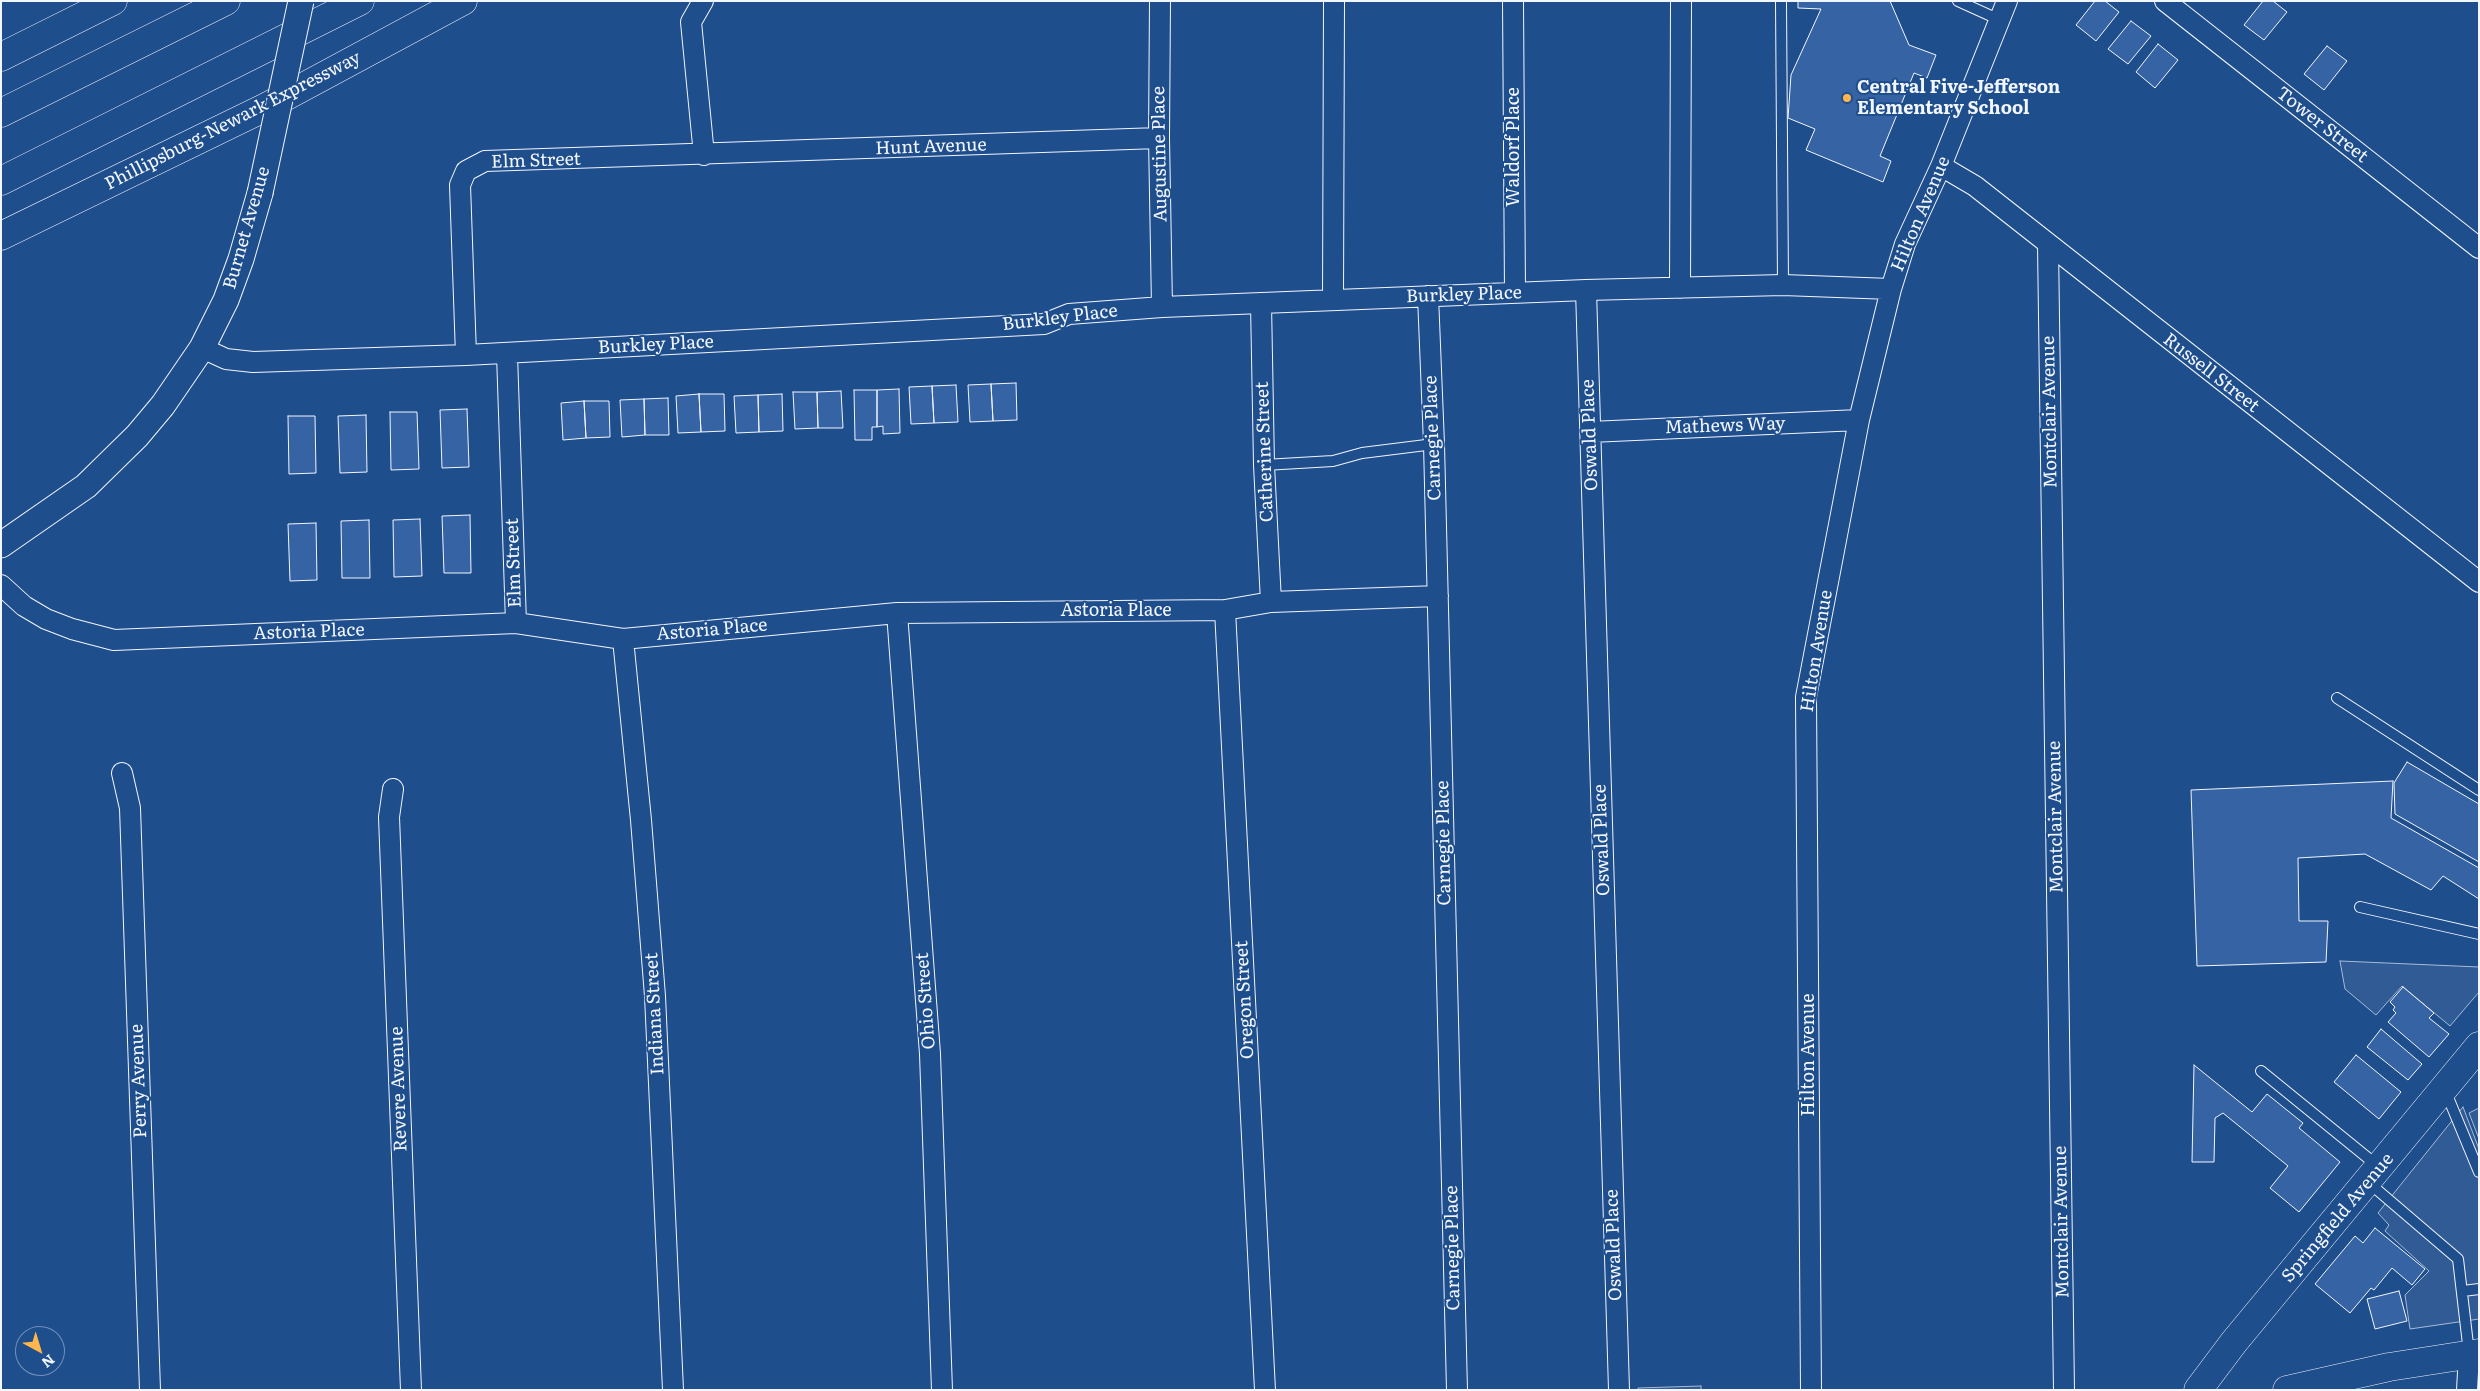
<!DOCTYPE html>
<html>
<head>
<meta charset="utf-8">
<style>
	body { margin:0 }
	#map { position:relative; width:2480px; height:1391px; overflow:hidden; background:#1f4e8c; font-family:Literata,serif }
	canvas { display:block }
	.frame { position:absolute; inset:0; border:2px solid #f2f6ff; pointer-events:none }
	.north { position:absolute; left:15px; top:1326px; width:50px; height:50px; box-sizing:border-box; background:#1f4e8c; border:1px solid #7391ba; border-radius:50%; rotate:141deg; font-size:14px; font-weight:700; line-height:20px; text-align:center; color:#f2f6ff }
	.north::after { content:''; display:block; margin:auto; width:18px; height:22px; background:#ffb74d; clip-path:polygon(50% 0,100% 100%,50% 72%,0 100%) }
</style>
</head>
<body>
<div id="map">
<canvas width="2480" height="1391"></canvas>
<div class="frame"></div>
<div class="north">N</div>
</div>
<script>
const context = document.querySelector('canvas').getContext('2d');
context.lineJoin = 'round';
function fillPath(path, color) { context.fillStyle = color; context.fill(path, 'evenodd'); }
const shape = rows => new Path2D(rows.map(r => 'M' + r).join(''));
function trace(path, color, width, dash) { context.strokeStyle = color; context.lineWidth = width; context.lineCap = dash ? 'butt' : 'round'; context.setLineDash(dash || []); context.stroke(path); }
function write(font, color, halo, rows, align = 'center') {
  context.font = font + ' Literata,serif'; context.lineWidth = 4; context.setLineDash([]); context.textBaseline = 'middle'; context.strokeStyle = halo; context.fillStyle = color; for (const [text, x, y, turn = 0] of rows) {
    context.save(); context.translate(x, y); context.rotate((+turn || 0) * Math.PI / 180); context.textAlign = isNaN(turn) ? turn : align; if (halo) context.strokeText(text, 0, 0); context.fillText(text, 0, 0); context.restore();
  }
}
const built = shape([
	[2340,961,2479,967,2479,992,2450,1026,2402,986,2376,1015,2345,989,2340,961],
	[2463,1107,2479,1149,2479,1319,2410,1329,2405,1295,2429,1271,2385,1231,2389,1225,2378,1213,2463,1107],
	[2479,1108,2479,1139,2469,1113,2479,1108],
	[1701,1386,1701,1390,1638,1390,1638,1388,1701,1386]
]);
const building = shape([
	[1798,1,1890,1,1909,45,1936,55,1927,78,1914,73,1880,156,1891,161,1883,182,1806,150,1815,129,1788,118,1791,75,1821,9,1798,8,1798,1],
	[2095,1,2105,1,2119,12,2096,41,2076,25,2095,1],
	[2263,1,2273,1,2287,12,2264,40,2244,25,2263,1],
	[2131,21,2151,36,2128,64,2108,49,2131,21],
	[2158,44,2178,60,2155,88,2136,72,2158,44],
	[2327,46,2347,61,2324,90,2304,74,2327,46],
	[1016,383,1017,420,993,421,991,384,1016,383],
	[991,384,993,421,970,422,968,385,991,384],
	[956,385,958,422,934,423,932,386,956,385],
	[932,386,934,423,911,424,909,387,932,386],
	[899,389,900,433,883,434,883,426,877,427,877,390,899,389],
	[854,390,877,390,877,427,872,427,872,440,855,440,854,390],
	[841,391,843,428,818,428,817,392,841,391],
	[793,392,817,392,818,428,795,429,793,392],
	[699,394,701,432,678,433,676,396,699,394],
	[699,394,724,394,725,431,701,432,699,394],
	[782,394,783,431,759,432,758,395,782,394],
	[758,395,759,432,736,433,734,396,758,395],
	[668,398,669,435,645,435,644,399,668,398],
	[644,399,645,435,622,437,620,400,644,399],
	[584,401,586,438,563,440,561,403,584,401],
	[584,401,609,401,610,437,586,438,584,401],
	[467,409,469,467,442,468,440,410,467,409],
	[390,412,417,412,419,469,391,470,390,412],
	[366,415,367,472,340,473,338,416,366,415],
	[288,416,315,416,316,473,289,474,288,416],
	[470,515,471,573,444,573,442,516,470,515],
	[420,519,422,576,394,577,393,520,420,519],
	[369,520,370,578,342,578,341,521,369,520],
	[316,523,317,580,290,581,288,524,316,523],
	[2407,762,2479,804,2479,862,2395,814,2394,783,2407,762],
	[2393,781,2391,818,2479,868,2479,899,2443,876,2431,890,2365,854,2298,858,2299,921,2328,921,2326,962,2197,966,2191,790,2393,781],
	[2403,987,2434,1013,2429,1018,2449,1034,2429,1057,2388,1022,2396,1013,2393,1010,2395,1007,2390,1002,2403,987],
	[2381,1029,2422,1064,2408,1080,2367,1047,2381,1029],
	[2356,1055,2401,1092,2379,1119,2334,1082,2356,1055],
	[2194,1065,2252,1112,2267,1094,2303,1123,2299,1128,2340,1162,2299,1212,2270,1188,2288,1166,2223,1113,2215,1118,2214,1162,2192,1162,2194,1065],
	[2375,1228,2425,1269,2412,1285,2392,1268,2374,1290,2371,1288,2350,1313,2315,1284,2355,1236,2363,1243,2375,1228],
	[2399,1291,2407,1321,2375,1329,2367,1299,2399,1291]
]);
const service = shape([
	[1781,1,1783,285],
	[1958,1,2000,20],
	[1264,465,1333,461,1362,453,1434,444],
	[2337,698,2479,790],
	[2360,907,2479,934],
	[2261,1071,2379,1167],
	[2445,1090,2479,1172],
	[2368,1182,2458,1259,2469,1353],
	[2463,1291,2479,1289]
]);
const minor = shape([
	[703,1,691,22,704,155],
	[1160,1,1159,138,1162,307],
	[1513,1,1515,293],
	[2165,1,2479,248],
	[1941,166,1975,186,2479,582],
	[2048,245,2064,1390],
	[1680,288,1681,1],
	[1586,290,1619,1390],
	[1428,296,1434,444,1457,1390],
	[1333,300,1334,1],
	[1261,303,1264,465,1271,602],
	[202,348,226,359,253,362,466,355,1044,324,1069,314,1162,307,1586,290,1783,285,1891,289],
	[507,354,516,623],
	[466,355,460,185,466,171,485,161,1159,138],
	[1590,432,1859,420],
	[1,585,24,606,46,619,72,629,114,640,516,623,623,639,897,613,1225,610,1271,602,1438,596],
	[1225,610,1265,1390],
	[897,613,930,1054,942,1390],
	[623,639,641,820,655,996,673,1390],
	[122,773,130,808,150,1390],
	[393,789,389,817,411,1390],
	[1811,1390,1806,697,1859,420,1891,289,1905,244,1941,166,2007,1],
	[2467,1390,2469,1354]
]);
const tertiary = shape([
	[1,545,86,486,137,436,163,405,202,348,226,300,241,259,260,193]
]);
const primary = shape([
	[2198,1390,2234,1342,2479,1046],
	[2287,1390,2389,1367,2479,1353]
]);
const motorway = shape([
	[1,57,113,1],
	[1,113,226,1],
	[1,181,360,1],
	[1,236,266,107,463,1]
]);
const tertiaryBridge = shape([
	[260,193,301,1]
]);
const markers = [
	[1847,98,5,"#ffb74d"]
];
const poiNames = [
	["Central Five-Jefferson",1857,88],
	["Elementary School",1857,109]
];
const streetNames = [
	["Phillipsburg-Newark Expressway",233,121,-27],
	["Tower Street",2322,125,38],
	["Hunt Avenue",931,147,-2],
	["Waldorf Place",1514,147,-90],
	["Augustine Place",1160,154,-91],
	["Elm Street",536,161,-2],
	["Hilton Avenue",1921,214,-67],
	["Burnet Avenue",247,228,-74],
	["Burkley Place",1464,295,-2],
	["Burkley Place",1060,318,-7],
	["Burkley Place",656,345,-3],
	["Russell Street",2211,373,38],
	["Montclair Avenue",2050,412,-91],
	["Mathews Way",1725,426,-2],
	["Oswald Place",1590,435,-92],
	["Carnegie Place",1433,438,-92],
	["Catherine Street",1265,452,-92],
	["Elm Street",514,563,-92],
	["Astoria Place",1116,611],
	["Astoria Place",712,630,-5],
	["Astoria Place",309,632,-2],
	["Hilton Avenue",1817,651,-81],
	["Montclair Avenue",2056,817,-91],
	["Oswald Place",1602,840,-92],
	["Carnegie Place",1444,843,-91],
	["Oregon Street",1245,1000,-93],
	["Ohio Street",926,1001,-94],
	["Indiana Street",655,1014,-93],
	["Hilton Avenue",1809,1055,-90],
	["Perry Avenue",139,1081,-92],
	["Revere Avenue",399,1089,-92],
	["Springfield Avenue",2338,1218,-50],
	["Montclair Avenue",2062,1222,-91],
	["Oswald Place",1614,1245,-92],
	["Carnegie Place",1453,1248,-91]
];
fillPath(built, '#305b95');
trace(built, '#a8bbd7', 1);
fillPath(building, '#3563a3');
trace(building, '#f2f6ff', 1);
trace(service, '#f2f6ff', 12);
trace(minor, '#f2f6ff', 22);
trace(tertiary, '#f2f6ff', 27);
trace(primary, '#f2f6ff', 29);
trace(motorway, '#f2f6ff', 29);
trace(service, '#1f4e8c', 10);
trace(minor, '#1f4e8c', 20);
trace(tertiary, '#1f4e8c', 25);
trace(primary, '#1f4e8c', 28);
trace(motorway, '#1f4e8c', 28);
trace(tertiaryBridge, '#f2f6ff', 27, []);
trace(tertiaryBridge, '#1f4e8c', 25);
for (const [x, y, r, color] of markers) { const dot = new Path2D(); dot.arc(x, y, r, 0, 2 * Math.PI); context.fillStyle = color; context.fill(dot); trace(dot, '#1f4e8c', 2); }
write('bold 18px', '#f2f6ff', '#1f4e8c', poiNames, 'left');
write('18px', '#f2f6ff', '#1f4e8c', streetNames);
</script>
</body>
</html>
